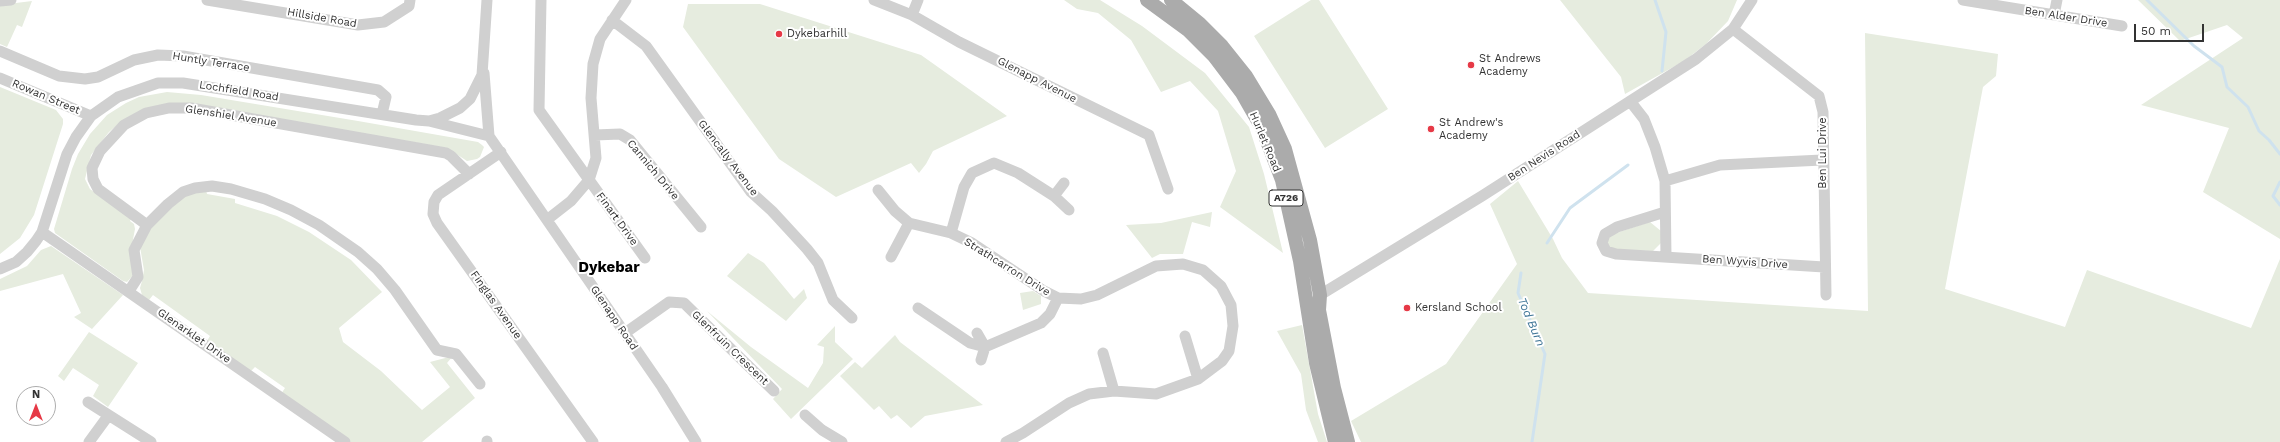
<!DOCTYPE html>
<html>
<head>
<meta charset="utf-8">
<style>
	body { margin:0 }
	#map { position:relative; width:2280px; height:442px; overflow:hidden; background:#fff; font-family:"Work Sans",sans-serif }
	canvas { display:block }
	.north { position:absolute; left:16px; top:386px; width:40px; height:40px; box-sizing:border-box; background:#fff; border:1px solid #adadad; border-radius:50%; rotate:0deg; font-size:11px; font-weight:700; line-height:16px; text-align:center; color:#333 }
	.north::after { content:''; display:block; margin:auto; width:14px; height:18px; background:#e63946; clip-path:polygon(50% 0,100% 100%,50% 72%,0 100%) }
	.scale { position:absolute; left:2134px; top:24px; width:70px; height:18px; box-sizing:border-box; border:2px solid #333; border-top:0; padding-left:5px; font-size:12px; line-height:14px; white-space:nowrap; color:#333; -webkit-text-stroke:3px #fff; paint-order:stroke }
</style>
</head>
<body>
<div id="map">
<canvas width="2280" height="442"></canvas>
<div class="north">N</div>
<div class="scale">50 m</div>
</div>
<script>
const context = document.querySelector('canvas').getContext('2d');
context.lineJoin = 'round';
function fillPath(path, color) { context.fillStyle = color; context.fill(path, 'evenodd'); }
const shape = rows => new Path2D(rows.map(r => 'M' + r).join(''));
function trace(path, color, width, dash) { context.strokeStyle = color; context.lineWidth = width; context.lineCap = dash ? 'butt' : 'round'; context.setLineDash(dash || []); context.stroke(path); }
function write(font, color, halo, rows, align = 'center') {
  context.font = font + ' "Work Sans",sans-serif'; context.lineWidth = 4; context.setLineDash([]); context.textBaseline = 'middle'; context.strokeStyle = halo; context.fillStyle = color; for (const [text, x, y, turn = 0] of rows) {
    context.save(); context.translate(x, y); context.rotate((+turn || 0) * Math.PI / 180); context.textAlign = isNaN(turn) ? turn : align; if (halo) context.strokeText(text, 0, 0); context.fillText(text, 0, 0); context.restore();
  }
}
const green = shape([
	[1064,0,1100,0,1142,26,1205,73,1249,127,1264,174,1283,253,1220,207,1236,171,1218,111,1190,81,1161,92,1131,40,1098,13,1077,9],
	[1311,0,1319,0,1388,109,1325,148,1254,36],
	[1560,0,1737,0,1728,21,1706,44,1684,61,1625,94,1621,77],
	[2138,0,2280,0,2280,239,2203,192,2229,128,2141,105,2243,38,2227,25,2180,41],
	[32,1,22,27,17,25,7,47,0,44,0,5],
	[688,4,760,4,921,55,1007,116,933,151,926,164,919,173,911,163,836,197,779,159,683,27],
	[1865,33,1998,54,1996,76,1983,87,1945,289,2065,327,2087,270,2251,328,2280,259,2280,442,1361,442,1351,421,1446,364,1517,264,1490,204,1518,181,1553,239,1562,258,1588,293,1868,311],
	[0,87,56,110,63,119,63,124,34,215,20,238,0,254],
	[167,92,201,95,358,121,478,142,482,145,484,147,480,157,477,159,467,161,447,148,204,106,122,121,109,132,91,155,85,179,90,189,99,196,131,219,130,221,134,224,135,229,131,250,142,281,144,270,140,247,148,231,181,196,206,190,207,194,235,199,235,203,277,216,309,232,351,260,382,292,339,328,343,342,381,371,422,410,450,387,430,362,453,356,447,363,475,398,422,442,351,442,281,394,285,388,255,367,250,372,207,341,210,336,153,295,149,300,142,295,140,288,142,281,135,273,127,282,123,281,55,233,51,246,123,295,92,329,74,317,81,313,63,274,0,291,0,279,27,266,41,250,51,246,55,233,54,229,72,169,78,154,90,134,107,115,126,103,139,97],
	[1212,212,1210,227,1192,222,1183,254,1160,254,1152,258,1126,225,1161,223],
	[1650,222,1661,231,1661,243,1653,251,1615,250,1608,246,1607,239,1616,233],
	[748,253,764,263,794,299,804,289,807,298,786,321,727,276],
	[1033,291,1041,296,1041,304,1023,310,1020,293],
	[707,311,751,347,808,388,823,363,824,347,817,345,835,326,835,342,853,359,791,419,773,399,782,389],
	[1302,325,1318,414,1327,442,1318,442,1306,410,1301,374,1277,331],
	[89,332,138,363,108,407,93,396,99,385,73,368,64,381,58,376],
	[895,335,900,342,983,405,925,416,911,428,897,415,891,419,879,406,874,410,840,376,855,362,862,368]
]);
const stream = shape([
	[1655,0,1666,32,1662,71],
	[2147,0,2194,46,2222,67,2227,87,2248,107,2259,131,2269,140,2280,154],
	[2280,182,2273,196,2280,205],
	[1547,243,1570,208,1628,165],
	[1521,273,1518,293,1545,354,1532,442]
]);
const minor = shape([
	[207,0,358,25,384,22,409,6,410,0],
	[541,0,539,110,645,258],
	[874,0,912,15,959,42,1149,135,1168,189],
	[1963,0,2122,26],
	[0,1,11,0],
	[912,15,918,0],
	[2054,15,2057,0],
	[612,20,646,46,751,192,772,211,807,249,818,263,833,300,852,318],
	[1733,29,1819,96,1823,112,1826,295],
	[0,51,59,76,85,79,98,77,134,60,158,55,183,56,378,90,386,97,382,114],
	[484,73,489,136],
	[0,78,91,116],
	[1630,101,1644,119,1655,147,1665,181,1666,257],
	[429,121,489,136],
	[595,135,620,134,630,140,701,227],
	[489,136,662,387,696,442],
	[501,152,438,195,434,202,433,214,437,223,593,442],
	[1665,181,1720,165,1822,160],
	[878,190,895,211,909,223,951,233,972,243,1044,291,1058,298,1081,299,1097,295,1156,266,1183,264,1203,270,1221,286,1231,305,1233,326,1229,351,1222,361,1198,379,1156,394,1114,391,1089,394,1069,403,1023,433,1006,442],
	[1054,196,1064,183],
	[1665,212,1617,227,1605,234,1602,243,1606,251,1616,254,1824,267],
	[548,219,571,201,589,180,596,158,591,98,593,64,600,39,626,0],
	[147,225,98,189,93,179,92,168,100,151,124,125,146,113,169,108,191,108,446,153,451,156,469,174],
	[42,232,345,442],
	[951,233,964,187,972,173,994,163,1018,173,1054,196,1069,210],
	[891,257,909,223],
	[0,269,16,262,27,252,36,241,42,232,67,154,76,137,91,116,118,97,158,83,183,83,416,120,429,121,440,118,460,108,470,99,482,75,487,0],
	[129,291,138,277,134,250,147,225,168,204,183,192,195,188,212,186,231,189,265,199,291,210,319,225,358,252,377,269,395,290,437,350,456,354,480,384],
	[1320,295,1482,196,1696,59,1733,29,1752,0],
	[918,308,970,343,985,347,1041,323,1050,314,1058,298],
	[625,333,669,302,684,303,774,391],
	[977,333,985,347,981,360],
	[1185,336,1198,379],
	[1103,353,1114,391],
	[88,402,151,442],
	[805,415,822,430,842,442],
	[89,442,108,416],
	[487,442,487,441]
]);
const major = shape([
	[1147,0,1188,30,1214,56,1242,93,1262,128,1282,180,1300,261,1316,363,1335,442],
	[1171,0,1200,24,1222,46,1246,76,1269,114,1285,149,1310,240,1320,295,1319,310,1334,388,1348,442]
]);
const markers = [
	[779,34,4,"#e63946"],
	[1471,65,4,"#e63946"],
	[1431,129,4,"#e63946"],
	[1407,308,4,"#e63946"]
];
const shields = [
	[1286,198,34]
];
const shieldNames = [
	["A726",1286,198]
];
const streetNames = [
	["Ben Alder Drive",2066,17,9],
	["Hillside Road",322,18,10],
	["Huntly Terrace",211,62,9],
	["Glenapp Avenue",1037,80,27],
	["Lochfield Road",239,91,9],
	["Rowan Street",46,97,23],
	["Glenshiel Avenue",231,116,9],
	["Hurlet Road",1265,142,67],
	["Ben Lui Drive",1823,153,-90],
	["Ben Nevis Road",1544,156,-33],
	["Glencally Avenue",728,158,53],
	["Cannich Drive",653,170,50],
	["Finart Drive",617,219,54],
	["Ben Wyvis Drive",1745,262,4],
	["Strathcarron Drive",1007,267,32],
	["Finglas Avenue",496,305,55],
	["Glenapp Road",614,318,56],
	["Glenarklet Drive",194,336,35],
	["Glenfruin Crescent",730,348,44]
];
const poiNames = [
	["Dykebarhill",787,34],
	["St Andrews",1479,59],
	["Academy",1479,72],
	["St Andrew's",1439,123],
	["Academy",1439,136],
	["Kersland School",1415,308]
];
const waterNames = [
	["Tod Burn",1531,322,67]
];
const districtNames = [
	["Dykebar",609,268]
];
fillPath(green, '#e6ecdf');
trace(stream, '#cfe2ee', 3);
trace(minor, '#d0d0d0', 11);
trace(major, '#ababab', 14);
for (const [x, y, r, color] of markers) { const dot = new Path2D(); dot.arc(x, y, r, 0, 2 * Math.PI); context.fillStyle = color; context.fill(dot); trace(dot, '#fff', 1.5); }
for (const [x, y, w] of shields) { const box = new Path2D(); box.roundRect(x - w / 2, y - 8, w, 16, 3); context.fillStyle = '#fff'; context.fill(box); trace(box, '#333', 1); }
write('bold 10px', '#333', null, shieldNames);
write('11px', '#333', '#fff', streetNames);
write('11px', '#333', '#fff', poiNames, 'left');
write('italic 12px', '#3f7597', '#fff', waterNames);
write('bold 15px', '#000', '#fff', districtNames);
</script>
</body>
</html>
